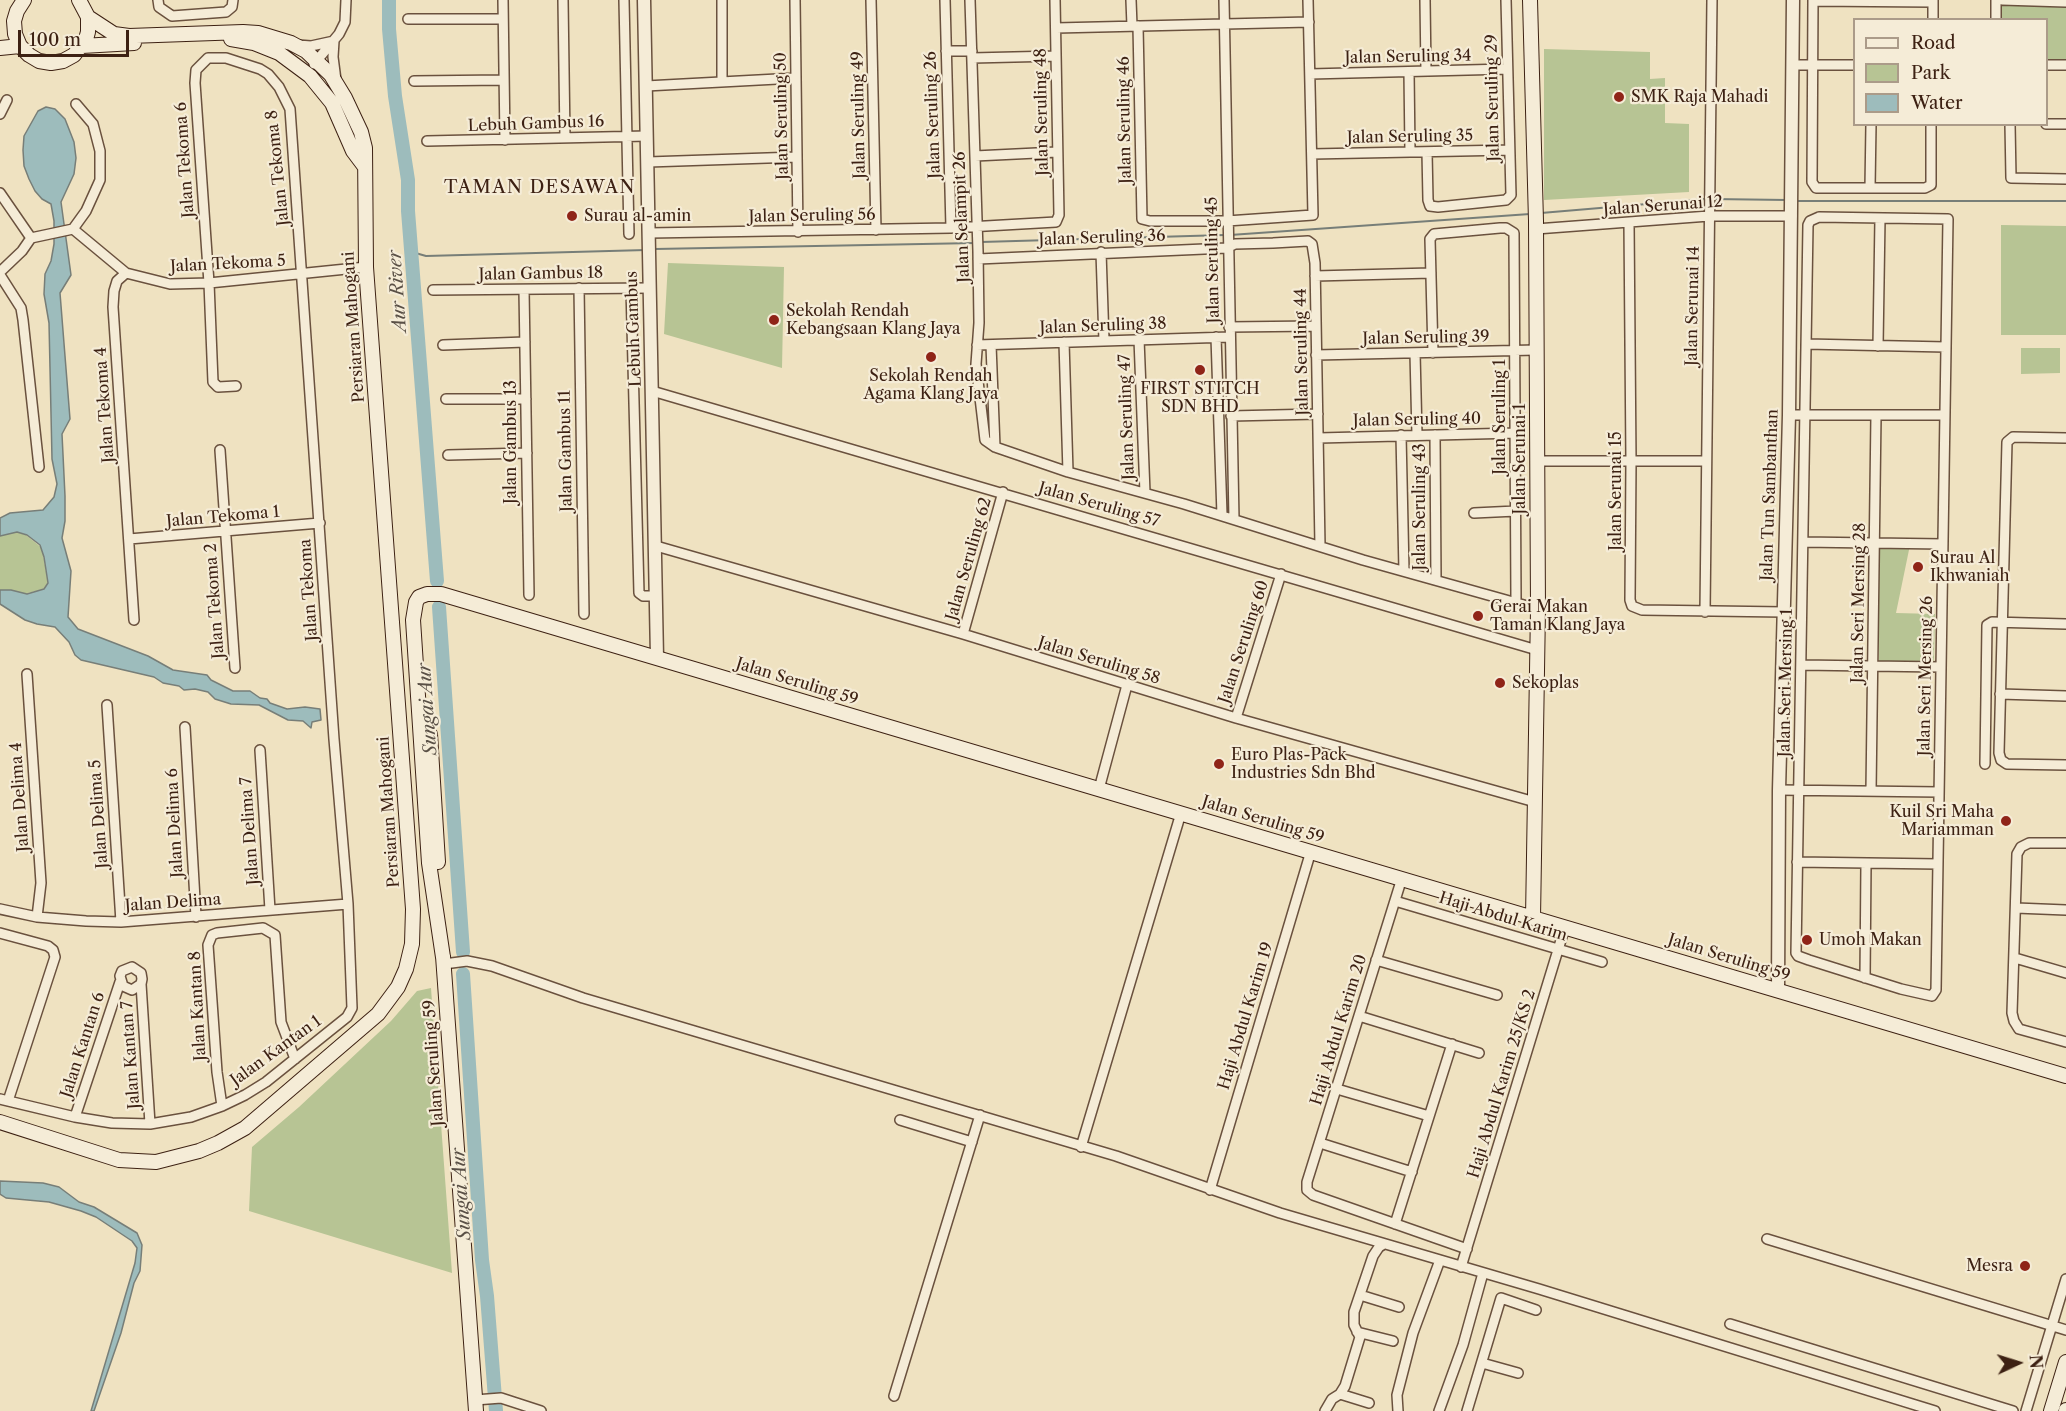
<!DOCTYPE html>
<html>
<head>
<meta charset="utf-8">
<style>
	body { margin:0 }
	#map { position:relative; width:2066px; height:1411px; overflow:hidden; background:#efe2c1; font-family:"Libre Caslon Text",serif }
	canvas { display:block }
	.legend { position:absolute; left:1853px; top:18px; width:195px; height:108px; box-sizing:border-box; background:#f5ecd7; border:2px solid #ab9b89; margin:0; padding:8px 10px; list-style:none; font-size:18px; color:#3d2113 }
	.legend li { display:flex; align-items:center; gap:12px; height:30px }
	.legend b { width:30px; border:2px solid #ab9b89 }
	.north { position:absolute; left:1988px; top:1333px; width:60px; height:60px; -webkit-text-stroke:4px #f5ecd7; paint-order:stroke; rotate:86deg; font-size:16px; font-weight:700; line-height:24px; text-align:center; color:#3d2113 }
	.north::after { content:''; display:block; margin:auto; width:21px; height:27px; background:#3d2113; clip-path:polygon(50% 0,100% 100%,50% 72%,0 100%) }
	.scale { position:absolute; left:18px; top:30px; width:111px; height:27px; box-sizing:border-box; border:3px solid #3d2113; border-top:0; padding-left:8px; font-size:18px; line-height:21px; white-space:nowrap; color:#3d2113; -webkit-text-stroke:4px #f5ecd7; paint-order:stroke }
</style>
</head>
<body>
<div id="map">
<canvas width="2066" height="1411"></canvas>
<ul class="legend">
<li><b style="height:8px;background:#f5ecd7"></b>Road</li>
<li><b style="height:16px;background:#b7c494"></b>Park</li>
<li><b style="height:16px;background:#9dbcbc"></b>Water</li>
</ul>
<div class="north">N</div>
<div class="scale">100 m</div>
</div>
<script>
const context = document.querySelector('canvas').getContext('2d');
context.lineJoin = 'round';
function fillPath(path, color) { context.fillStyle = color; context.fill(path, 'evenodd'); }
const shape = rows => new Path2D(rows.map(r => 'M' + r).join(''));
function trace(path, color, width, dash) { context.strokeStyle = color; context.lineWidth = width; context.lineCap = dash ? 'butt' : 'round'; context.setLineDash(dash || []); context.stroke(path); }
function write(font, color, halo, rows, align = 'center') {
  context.font = font + ' "Libre Caslon Text",serif'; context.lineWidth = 4.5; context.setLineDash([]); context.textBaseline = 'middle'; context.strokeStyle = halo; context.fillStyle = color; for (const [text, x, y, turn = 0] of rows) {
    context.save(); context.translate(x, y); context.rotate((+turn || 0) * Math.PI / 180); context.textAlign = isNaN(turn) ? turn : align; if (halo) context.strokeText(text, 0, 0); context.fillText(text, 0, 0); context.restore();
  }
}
const green = shape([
	[2000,4,2066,5,2066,61,2047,60,2046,20,1999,20],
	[1544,49,1650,52,1650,79,1665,78,1665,123,1689,124,1689,192,1544,200],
	[2001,225,2066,226,2066,335,2001,335],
	[668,263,784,267,782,368,664,334],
	[2021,348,2060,348,2060,373,2021,374],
	[17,532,26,535,42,548,48,583,45,589,23,594,11,590,0,590,0,536],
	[1879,545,1910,545,1896,613,1935,614,1934,662,1879,662],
	[431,988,452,1273,249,1211,252,1147,299,1107,391,1021,417,991]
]);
const water = shape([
	[46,107,55,109,65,119,74,142,76,158,74,174,61,202,71,275,60,293,70,419,62,434,65,496,65,521,62,538,71,571,68,617,78,629,148,656,173,670,207,675,211,680,233,691,250,691,260,698,267,699,270,703,287,709,305,707,320,709,321,720,312,722,311,728,303,721,288,720,259,705,231,704,215,699,208,692,195,689,184,690,179,686,163,683,154,677,81,660,75,655,69,642,55,627,37,624,25,620,0,604,0,590,11,590,27,594,44,589,48,583,44,557,40,545,27,535,17,532,0,536,0,518,10,513,43,510,54,497,57,484,52,459,49,323,44,294,45,274,51,261,54,244,54,221,51,204,42,199,35,191,29,179,24,166,23,150,24,136,38,111,46,107],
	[0,1181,43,1183,59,1187,79,1202,94,1207,137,1233,142,1245,140,1271,134,1283,121,1333,94,1411,91,1411,135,1263,137,1248,132,1241,96,1217,81,1211,49,1202,6,1198,0,1194,0,1181]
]);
const stream = shape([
	[1712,199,1787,200],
	[1796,201,2066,201],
	[1541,213,1706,199],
	[1230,235,1530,214],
	[981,242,1225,235],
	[655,249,976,243],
	[412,252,426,256,646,250]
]);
const river = shape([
	[389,0,389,29,395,96,408,180,408,211,437,581],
	[439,607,463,952],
	[463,974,482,1260,487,1296,496,1411]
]);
const minor = shape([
	[158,0,159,7,172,16,226,12,232,7,233,0],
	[503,0,505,140],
	[563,0,565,138],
	[624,0,629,234],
	[795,0,798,232],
	[871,0,876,230],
	[945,0,951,228],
	[970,0,978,251,979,323,976,364,985,440,995,447,1068,472,1184,504,1363,560,1538,609],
	[1131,0,1132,26],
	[1224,0,1234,519],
	[1425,0,1426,71],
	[1813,0,1812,182,1816,188,1925,188,1931,185,1931,124],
	[2002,0,2066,2],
	[1813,1,1933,2],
	[408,19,503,19],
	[1933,20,1933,0],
	[1996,20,1996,0],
	[1138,26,1142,219,1150,221,1227,221,1313,215,1308,0],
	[1056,28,1309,22],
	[334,41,333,57,336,80],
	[298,45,311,46,334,41],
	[946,51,972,51],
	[972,58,1056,56],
	[314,64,339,34,345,22,346,0],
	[1793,65,1854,65],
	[2046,65,2066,65],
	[1409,72,1410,152],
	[1310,74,1507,69],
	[414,81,504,80],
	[722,81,722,0],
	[646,86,796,78],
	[0,114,7,100],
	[2010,124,2011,178,2066,179],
	[2046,124,2066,124],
	[427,141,647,136],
	[1427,152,1428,200,1430,206,1438,207,1506,200,1511,195,1506,0],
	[1312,154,1509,150],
	[975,156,1057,152],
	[648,162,797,157],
	[1870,188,1871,124],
	[0,193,31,238],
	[1819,217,1948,219,1936,990,1932,996,1901,989,1809,960,1798,956,1796,953,1808,225,1810,221,1819,217],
	[1629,223,1631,461,1630,600,1632,606,1642,610,1784,612],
	[73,229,126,273,170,284,209,283,366,267],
	[73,229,86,211,100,180,100,151,93,124,76,104],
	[1536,229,1709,216,1792,216],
	[649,233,951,228,1056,222,1059,215,1055,0],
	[31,238,73,229],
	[1101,252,1104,341],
	[978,259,1227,248,1235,244,1273,243,1308,241,1312,244,1315,263,1320,546],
	[0,272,22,251,31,238],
	[126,273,117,281,114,291,113,307,134,620],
	[0,275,21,308,23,320,39,467],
	[1315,276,1431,273],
	[579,288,584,614],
	[631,288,639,593,643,596,656,596],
	[433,290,650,288],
	[524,290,529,595],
	[1229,327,1316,326],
	[1216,337,1222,515],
	[1139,339,1145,493],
	[1064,342,1068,472],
	[1806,344,1946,347],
	[443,345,525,342],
	[977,345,1230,337],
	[991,345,995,447],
	[1878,346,1880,218],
	[1415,353,1417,435],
	[1433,353,1430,239,1434,234,1500,228,1506,228,1514,233,1516,601],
	[1316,355,1536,350],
	[652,391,1537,650],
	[446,399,526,399],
	[1789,415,1945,415],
	[1231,416,1318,414],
	[1401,435,1404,571],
	[1435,435,1436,580],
	[1319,438,1515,433],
	[2066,438,2013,437,2007,442,1999,753,2001,760,2007,764,2066,765],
	[220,450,235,668],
	[448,455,527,453],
	[1537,461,1706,461],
	[1474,513,1516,511],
	[129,539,320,523],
	[1803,542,1943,544],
	[656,546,963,634,1236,718,1535,802],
	[1705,612,1712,0],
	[963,634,1003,492],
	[1801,665,1941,667],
	[27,674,41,883,37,917],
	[2000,694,2066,696],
	[107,705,121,922],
	[1236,718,1281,574],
	[185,727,196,917],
	[260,750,270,910],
	[1985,764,1987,625,1992,622,2066,624],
	[1099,789,1127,685],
	[1779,790,1939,792],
	[1871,791,1876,415],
	[2066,843,2029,843,2021,847,2017,854,2012,1013,2014,1021,2019,1029,2066,1042],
	[1797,862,1938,864],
	[1402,878,1307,1182,1307,1190,1313,1195,1467,1249],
	[1395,901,1602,962],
	[2016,908,2066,910],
	[0,909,37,917,86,921,121,922,348,904],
	[0,933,48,946,53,950,55,957,8,1101],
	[2015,958,2066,973],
	[1376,960,1497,995],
	[444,964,467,961,492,966,583,998,1116,1156,1280,1213,1539,1289,1935,1411],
	[1865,978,1866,863],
	[141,984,132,990,123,986,120,976,122,971,132,967,141,973,142,979,141,984,150,1124],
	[1359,1016,1479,1053],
	[1337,1089,1429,1116],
	[0,1099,75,1117,112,1123,150,1124,191,1117,222,1106,245,1095,266,1082,347,1017,352,1008,348,904,334,739,290,109,279,87,268,74,260,69,226,58,208,58,196,70,195,83,209,283,213,382,218,387,236,386],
	[222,1106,217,1072,208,945,212,935,217,933,263,928,275,935,281,1022,295,1059],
	[75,1117,120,982],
	[900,1120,972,1142],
	[1320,1143,1412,1172],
	[1081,1147,1181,813],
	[1210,1190,1311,851],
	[1395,1224,1452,1044],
	[1767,1239,2066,1330],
	[1461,1267,1565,927],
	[1360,1295,1399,1307],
	[1730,1324,2013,1411],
	[1357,1332,1393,1341],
	[1482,1363,1518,1373],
	[1340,1394,1369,1403],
	[894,1396,980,1115],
	[475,1400,501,1398,541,1411],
	[1325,1411,1332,1399,1340,1394,1345,1386,1360,1337,1354,1325,1354,1312,1373,1256,1379,1247,1384,1244],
	[1398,1411,1397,1395,1413,1333,1440,1260],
	[1439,1411,1463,1345,1483,1273],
	[1467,1411,1501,1298,1536,1310],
	[2026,1411,2066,1279]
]);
const tertiary = shape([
	[644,0,657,657],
	[1778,990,1779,790,1789,415,1793,0]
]);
const secondary = shape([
	[24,0,17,11,14,21,15,34,20,46,29,55,39,61,51,63,63,61,74,55,86,39,88,32,88,17,79,0],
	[1530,0,1536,221,1538,609,1533,918],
	[231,39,254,43,279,53,310,76,332,103,353,151,365,167],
	[82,46,134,43],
	[0,48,20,46],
	[430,734,438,862],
	[443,956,476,1411],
	[444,964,429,863,413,620,416,602,419,597,427,594,441,594,2066,1076],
	[0,1122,119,1160,156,1162,199,1151,218,1143,245,1128,378,1014,398,987,406,969,412,944,413,909,366,267,365,148,361,132,345,98,331,75,306,51,291,43,258,33,243,32,129,36,114,34,88,17],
	[2051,1411,2066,1362],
	[2066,1411,2066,1410]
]);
const markers = [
	[1619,97,6,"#8f2418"],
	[572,216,6,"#8f2418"],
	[774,320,6,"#8f2418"],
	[931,357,6,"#8f2418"],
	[1200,370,6,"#8f2418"],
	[1918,567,6,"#8f2418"],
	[1478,616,6,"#8f2418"],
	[1500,683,6,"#8f2418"],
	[1219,764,6,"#8f2418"],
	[2006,821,6,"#8f2418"],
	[1807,940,6,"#8f2418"],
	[2025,1266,6,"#8f2418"]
];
const streetNames = [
	["Jalan Seruling 34",1408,57,-1],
	["Jalan Seruling 29",1493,98,-91],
	["Jalan Seruling 48",1042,112,-91],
	["Jalan Seruling 49",859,115,-91],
	["Jalan Seruling 26",933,115,-92],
	["Jalan Seruling 50",782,116,-91],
	["Jalan Seruling 46",1125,120,-91],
	["Lebuh Gambus 16",536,124,-2],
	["Jalan Seruling 35",1410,137,-1],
	["Jalan Tekoma 6",185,160,-94],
	["Jalan Tekoma 8",278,168,-96],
	["Jalan Serunai 12",1663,206,-4],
	["Jalan Seruling 56",812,216,-1],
	["Jalan Selampit 26",962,217,-92],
	["Jalan Seruling 36",1102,238,-2],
	["Jalan Seruling 45",1213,260,-91],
	["Jalan Tekoma 5",228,264,-3],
	["Jalan Gambus 18",541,274,-1],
	["Jalan Serunai 14",1693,306,-89],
	["Jalan Seruling 38",1103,326,-2],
	["Persiaran Mahogani",354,327,-94],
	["Lebuh Gambus",634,329,-92],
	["Jalan Seruling 39",1426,338,-1],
	["Jalan Seruling 44",1302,352,-91],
	["Jalan Tekoma 4",105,405,-94],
	["Jalan Seruling 47",1127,417,-92],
	["Jalan Seruling 1",1500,417,-90],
	["Jalan Seruling 40",1417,420,-1],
	["Jalan Gambus 13",511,442,-90],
	["Jalan Gambus 11",566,451,-91],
	["Jalan Serunai 1",1520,459,-90],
	["Jalan Serunai 15",1616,491,-90],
	["Jalan Tun Sambanthan",1770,495,-88],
	["Jalan Seruling 57",1099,505,16],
	["Jalan Seruling 43",1420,507,-90],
	["Jalan Tekoma 1",223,517,-5],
	["Jalan Seruling 62",969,559,-74],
	["Jalan Tekoma",309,590,-94],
	["Jalan Tekoma 2",215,601,-94],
	["Jalan Seri Mersing 28",1859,603,-89],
	["Jalan Seruling 60",1244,642,-72],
	["Jalan Seruling 58",1099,661,17],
	["Jalan Seri Mersing 26",1926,676,-89],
	["Jalan Seruling 59",797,682,17],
	["Jalan Seri Mersing 1",1786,683,-89],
	["Jalan Delima 4",20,797,-94],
	["Persiaran Mahogani",389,812,-94],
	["Jalan Delima 5",99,814,-94],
	["Jalan Seruling 59",1263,820,17],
	["Jalan Delima 6",175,823,-93],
	["Jalan Delima 7",250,831,-94],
	["Jalan Delima",173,903,-4],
	["Haji Abdul Karim",1503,917,17],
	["Jalan Seruling 59",1729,958,17],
	["Jalan Kantan 8",198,1006,-93],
	["Haji Abdul Karim 19",1246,1016,-73],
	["Haji Abdul Karim 20",1339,1030,-73],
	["Jalan Kantan 6",83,1045,-72],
	["Jalan Kantan 1",276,1051,-36],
	["Jalan Kantan 7",131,1055,-94],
	["Jalan Seruling 59",434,1063,-94],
	["Haji Abdul Karim 25/KS 2",1502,1084,-73]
];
const poiNames = [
	["SMK Raja Mahadi",1631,97],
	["Surau al-amin",584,216],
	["Sekolah Rendah",786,311],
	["Kebangsaan Klang Jaya",786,329],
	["Sekolah Rendah",931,376,"center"],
	["Agama Klang Jaya",931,394,"center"],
	["FIRST STITCH",1200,389,"center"],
	["SDN BHD",1200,407,"center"],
	["Surau Al",1930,558],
	["Ikhwaniah",1930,576],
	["Gerai Makan",1490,607],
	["Taman Klang Jaya",1490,625],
	["Sekoplas",1512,683],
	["Euro Plas-Pack",1231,755],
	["Industries Sdn Bhd",1231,773],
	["Kuil Sri Maha",1994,812,"right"],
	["Mariamman",1994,830,"right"],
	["Umoh Makan",1819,940],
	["Mesra",2013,1266,"right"]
];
const neighbourhoodNames = [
	["TAMAN DESAWAN",540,188]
];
const waterNames = [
	["Aur River",398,291,-94],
	["Sungai Aur",428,709,-94],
	["Sungai Aur",462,1194,-94]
];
fillPath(green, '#b7c494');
fillPath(water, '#9dbcbc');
trace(water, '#777e78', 1.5);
trace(stream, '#777e78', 2);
trace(river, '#9dbcbc', 14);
trace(minor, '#6a513e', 12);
trace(tertiary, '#6a513e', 15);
trace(secondary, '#3d2113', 16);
trace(minor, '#f5ecd7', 9);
trace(tertiary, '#f5ecd7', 12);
trace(secondary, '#f5ecd7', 14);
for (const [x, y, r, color] of markers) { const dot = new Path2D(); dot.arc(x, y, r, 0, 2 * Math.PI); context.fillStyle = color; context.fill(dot); trace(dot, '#f5ecd7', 2); }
write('16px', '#3d2113', '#f5ecd7', streetNames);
write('16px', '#3d2113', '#f5ecd7', poiNames, 'left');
context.letterSpacing = '1.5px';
write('18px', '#3d2113', '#f5ecd7', neighbourhoodNames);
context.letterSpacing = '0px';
write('italic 18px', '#5a5046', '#f5ecd7', waterNames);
</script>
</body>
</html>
